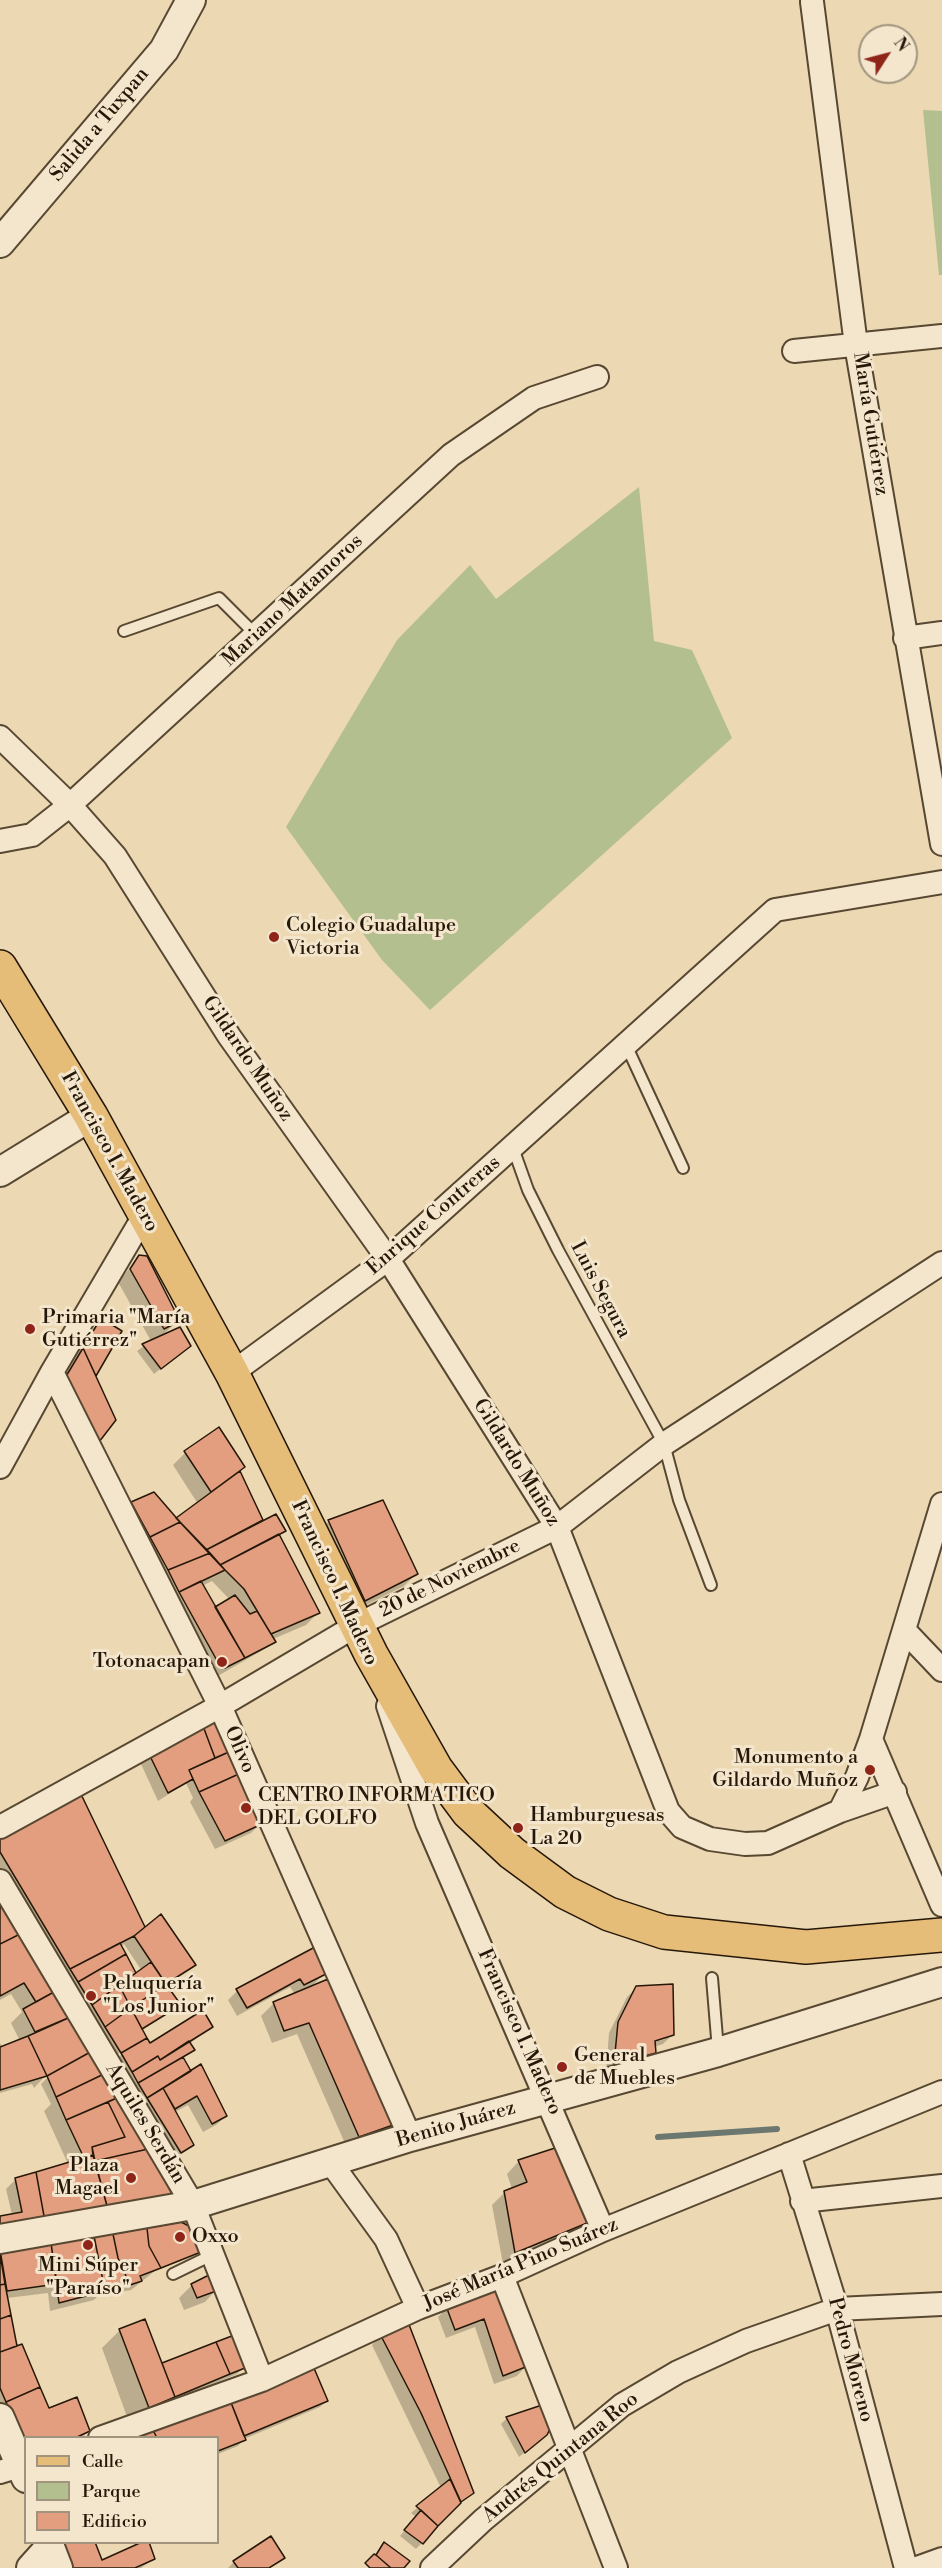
<!DOCTYPE html>
<html>
<head>
<meta charset="utf-8">
<style>
	body { margin:0 }
	#map { position:relative; width:942px; height:2568px; overflow:hidden; background:#ecd8b2; font-family:"Libre Bodoni",serif }
	canvas { display:block }
	.legend { position:absolute; left:24px; top:2436px; width:195px; height:108px; box-sizing:border-box; background:#f3e6cd; border:2px solid #a1947e; margin:0; padding:8px 10px; list-style:none; font-size:18px; color:#261808 }
	.legend li { display:flex; align-items:center; gap:12px; height:30px }
	.legend b { width:30px; border:2px solid #a1947e }
	.north { position:absolute; left:858px; top:24px; width:60px; height:60px; box-sizing:border-box; background:#f3e6cd; border:2px solid #a1947e; border-radius:50%; rotate:54deg; font-size:16px; font-weight:700; line-height:24px; text-align:center; color:#261808 }
	.north::after { content:''; display:block; margin:auto; width:21px; height:27px; background:#8f2418; clip-path:polygon(50% 0,100% 100%,50% 72%,0 100%) }
</style>
</head>
<body>
<div id="map">
<canvas width="942" height="2568"></canvas>
<ul class="legend">
<li><b style="height:8px;background:#e6bc79"></b>Calle</li>
<li><b style="height:16px;background:#b3bf8f"></b>Parque</li>
<li><b style="height:16px;background:#e29e7f"></b>Edificio</li>
</ul>
<div class="north">N</div>
</div>
<script>
const context = document.querySelector('canvas').getContext('2d');
context.lineJoin = 'round';
function fillPath(path, color) { context.fillStyle = color; context.fill(path, 'evenodd'); }
const shape = rows => new Path2D(rows.map(r => 'M' + r).join(''));
function trace(path, color, width, dash) { context.strokeStyle = color; context.lineWidth = width; context.lineCap = dash ? 'butt' : 'round'; context.setLineDash(dash || []); context.stroke(path); }
function write(font, color, halo, rows, align = 'center') {
  context.font = font + ' "Libre Bodoni",serif'; context.lineWidth = 6; context.setLineDash([]); context.textBaseline = 'middle'; context.strokeStyle = halo; context.fillStyle = color; for (const [text, x, y, turn = 0] of rows) {
    context.save(); context.translate(x, y); context.rotate((+turn || 0) * Math.PI / 180); context.textAlign = isNaN(turn) ? turn : align; if (halo) context.strokeText(text, 0, 0); context.fillText(text, 0, 0); context.restore();
  }
}
const green = shape([
	[923,110,942,111,942,275,939,275],
	[639,487,654,641,692,650,732,738,430,1010,382,960,286,827,397,640,470,565,496,599]
]);
const shadow = shape([
	[139,1257,178,1320,162,1336,189,1346,154,1374,137,1351,151,1341,118,1282],
	[101,1320,120,1331,94,1376,53,1391,89,1333],
	[185,1453,239,1471,262,1522,284,1531,278,1536,318,1613,306,1625,273,1639,274,1641,268,1647,211,1680,120,1516,132,1503,176,1520,198,1504,173,1465],
	[212,1581,230,1600,216,1608,202,1586],
	[382,1502,416,1574,404,1586,352,1612,316,1534,329,1521],
	[217,1722,260,1824,251,1833,215,1849,190,1802,193,1798,186,1783,158,1801,141,1764,150,1755],
	[0,1832,139,1933,194,1965,166,1986,179,2005,141,2030,149,2046,211,2027,189,2044,193,2050,182,2059,190,2073,226,2116,216,2125,203,2132,188,2105,175,2112,192,2145,174,2158,112,2064,122,2054,122,2050,114,2058,0,1885],
	[124,1944,142,1971,136,1975,121,1947],
	[0,1905,59,1989,170,2194,0,2242,0,2217,12,2215,6,2189,16,2179,68,2164,44,2111,51,2104,41,2084,53,2072,51,2070,34,2088,32,2084,0,2093,0,2043,3,2048,20,2041,11,2023,22,2012,11,1994,0,2000],
	[324,1974,311,1987,394,2124,382,2136,347,2148,297,2034,272,2043,261,2016,274,2003,295,1994,290,1987,237,2016,228,2000,237,1991],
	[637,1987,672,2035,663,2044,654,2047,655,2053,645,2062,606,2072,609,2033,627,1997],
	[665,2036,665,2039,648,2044,648,2041],
	[519,2161,585,2223,572,2235,503,2264,492,2205,505,2192,512,2189,507,2174],
	[199,2251,156,2270,131,2290,107,2294,109,2290,103,2291,94,2300,50,2311,48,2293,7,2298,16,2348,48,2410,89,2431,81,2438,26,2438,0,2408,0,2252],
	[192,2285,217,2289,205,2302,184,2310,179,2298],
	[493,2289,526,2366,517,2376,494,2384,475,2327,446,2338,438,2317,447,2308],
	[120,2330,161,2366,243,2368,237,2374,167,2403,130,2425,102,2348],
	[381,2335,472,2492,416,2549,400,2536,416,2517,411,2513,441,2488,372,2345],
	[326,2401,320,2407,244,2439,238,2446,218,2454,218,2438],
	[507,2418,539,2441,519,2457,501,2424],
	[283,2557,270,2568,228,2568,234,2562],
	[154,2559,141,2568,64,2568,101,2562]
]);
const stream = shape([
	[658,2137,777,2129]
]);
const building = shape([
	[139,1255,147,1256,180,1321,164,1329,130,1269,139,1255],
	[101,1318,122,1331,96,1376,83,1348,101,1318],
	[180,1327,191,1346,161,1369,142,1344,180,1327],
	[83,1348,116,1420,99,1442,65,1378,83,1348],
	[219,1427,245,1467,211,1492,184,1451,219,1427],
	[240,1471,263,1520,206,1550,176,1518,240,1471],
	[154,1492,180,1522,150,1537,131,1502,154,1492],
	[383,1500,418,1574,365,1601,328,1520,383,1500],
	[276,1514,286,1531,220,1565,206,1550,276,1514],
	[180,1522,210,1553,168,1570,150,1537,180,1522],
	[279,1534,320,1613,271,1634,244,1589,220,1565,279,1534],
	[210,1553,225,1570,179,1592,168,1570,210,1553],
	[201,1581,245,1658,225,1668,220,1666,179,1592,201,1581],
	[235,1595,250,1614,257,1611,276,1642,245,1658,215,1607,235,1595],
	[218,1720,231,1751,215,1758,203,1726,218,1720],
	[203,1726,215,1758,189,1770,193,1779,168,1793,149,1754,203,1726],
	[231,1751,241,1773,199,1792,189,1770,231,1751],
	[241,1773,262,1824,225,1841,199,1792,241,1773],
	[79,1790,145,1927,134,1936,70,1969,0,1852,0,1830,79,1790],
	[4,1901,24,1932,0,1944,0,1903,4,1901],
	[161,1914,196,1965,166,1984,134,1936,161,1914],
	[24,1932,61,1988,36,2002,24,1983,0,1996,0,1944,24,1932],
	[120,1943,126,1954,78,1982,70,1969,120,1943],
	[315,1947,326,1974,304,1985,300,1979,247,2008,236,1989,315,1947],
	[126,1954,136,1973,92,2005,78,1982,126,1954],
	[151,1962,166,1984,131,2008,119,1985,151,1962],
	[328,1979,396,2124,359,2137,309,2023,284,2031,273,2002,328,1979],
	[166,1984,181,2005,142,2029,131,2008,166,1984],
	[673,1984,674,2035,655,2041,656,2053,614,2064,618,2022,636,1986,673,1984],
	[119,1985,131,2008,105,2027,92,2005,119,1985],
	[61,1988,75,2015,35,2032,23,2009,61,1988],
	[131,2008,147,2038,121,2053,105,2027,131,2008],
	[203,2010,213,2027,160,2060,158,2056,132,2072,121,2053,147,2038,150,2043,203,2010],
	[75,2015,94,2050,47,2076,28,2036,75,2015],
	[28,2036,47,2076,0,2090,0,2047,28,2036],
	[189,2041,195,2050,138,2083,132,2072,158,2056,160,2060,189,2041],
	[94,2050,106,2073,56,2097,47,2076,94,2050],
	[183,2057,191,2071,147,2098,138,2083,183,2057],
	[201,2064,227,2116,212,2124,197,2096,175,2109,163,2088,201,2064],
	[106,2073,119,2097,66,2120,56,2097,106,2073],
	[163,2088,194,2145,181,2153,147,2098,163,2088],
	[119,2097,148,2149,95,2161,92,2147,125,2137,108,2102,119,2097],
	[108,2102,125,2137,92,2147,93,2155,84,2158,66,2120,108,2102],
	[555,2148,587,2223,515,2253,504,2191,527,2182,518,2160,555,2148],
	[148,2149,172,2194,167,2205,110,2217,95,2161,148,2149],
	[93,2155,110,2217,46,2227,36,2172,93,2155],
	[36,2172,46,2227,0,2234,0,2216,22,2212,15,2178,36,2172],
	[181,2222,189,2226,201,2252,161,2268,149,2246,147,2228,181,2222],
	[147,2228,149,2246,161,2268,140,2276,142,2281,130,2285,118,2258,113,2234,147,2228],
	[113,2234,118,2258,130,2285,105,2291,94,2236,113,2234],
	[94,2236,105,2291,59,2303,51,2243,94,2236],
	[51,2243,57,2284,7,2291,0,2250,51,2243],
	[0,2254,5,2284,0,2285,0,2254],
	[211,2274,219,2290,197,2298,191,2284,211,2274],
	[5,2284,11,2315,0,2319,0,2285,5,2284],
	[493,2287,502,2293,528,2366,503,2376,484,2319,455,2330,446,2306,493,2287],
	[11,2315,17,2346,0,2352,0,2319,11,2315],
	[145,2319,175,2397,149,2408,119,2329,145,2319],
	[408,2322,474,2493,461,2502,421,2413,380,2334,408,2322],
	[237,2334,248,2361,245,2368,230,2374,216,2342,237,2334],
	[216,2342,230,2374,175,2397,162,2363,216,2342],
	[22,2344,40,2387,6,2402,0,2388,0,2352,22,2344],
	[311,2361,328,2401,244,2436,228,2395,311,2361],
	[40,2387,49,2408,77,2397,90,2431,75,2438,26,2438,26,2448,6,2402,40,2387],
	[228,2395,246,2440,218,2451,218,2438,157,2438,151,2426,228,2395],
	[542,2405,550,2429,547,2435,525,2453,506,2417,542,2405],
	[151,2426,157,2438,122,2438,151,2426],
	[450,2479,461,2503,438,2526,416,2506,450,2479],
	[421,2510,438,2526,423,2544,404,2530,421,2510],
	[271,2536,285,2558,269,2568,238,2568,233,2561,271,2536],
	[63,2542,95,2542,102,2560,142,2542,149,2542,155,2559,135,2568,72,2568,63,2542],
	[384,2542,410,2561,404,2568,391,2568,376,2555,384,2542],
	[374,2554,376,2555,391,2568,370,2568,365,2563,374,2554]
]);
const service = shape([
	[124,631,219,598,256,635],
	[627,1047,683,1168],
	[513,1148,528,1190,558,1250,664,1444,679,1500,711,1585],
	[712,1978,718,2050],
	[173,2274,214,2254]
]);
const minor = shape([
	[812,2,856,345,942,844],
	[794,351,942,336],
	[905,638,942,633],
	[0,737,70,805,115,856,229,1036,388,1259,557,1527,668,1811,682,1827,710,1839,745,1844,768,1843,840,1811,857,1777,871,1739,942,1504],
	[0,841,32,835,70,805,451,455,534,398,597,377],
	[52,1372,220,1706,410,2137],
	[232,1373,388,1259,775,910,942,882],
	[0,1467,52,1372,145,1214],
	[905,1631,942,1670],
	[388,1706,427,1823,603,2230],
	[871,1739,942,1905],
	[840,1811,895,1792],
	[0,1827,220,1706,357,1625,557,1527,664,1444,942,1263],
	[0,1881,193,2205,262,2380],
	[789,2154,837,2309,906,2568],
	[331,2163,386,2239,418,2308],
	[802,2201,942,2186],
	[502,2276,616,2568],
	[100,2438,262,2380,418,2308,502,2276,603,2230,942,2092],
	[0,2472,26,2464],
	[432,2568,483,2520,622,2405,678,2372,746,2341,837,2309,942,2304],
	[917,2568,942,2559]
]);
const tertiary = shape([
	[0,243,164,50,191,0],
	[0,1172,91,1116],
	[0,2239,193,2205,410,2137,718,2052,942,1982],
	[0,2418,26,2478],
	[48,2542,58,2568],
	[31,2568,49,2548]
]);
const primary = shape([
	[0,967,91,1116,232,1373,371,1654,436,1769,468,1812,512,1853,565,1892,609,1914,664,1932,806,1947,942,1935]
]);
const markers = [
	[274,937,6,"#8f2418"],
	[30,1329,6,"#8f2418"],
	[222,1662,6,"#8f2418"],
	[870,1770,6,"#8f2418"],
	[246,1808,6,"#8f2418"],
	[518,1828,6,"#8f2418"],
	[91,1996,6,"#8f2418"],
	[562,2067,6,"#8f2418"],
	[131,2178,6,"#8f2418"],
	[180,2237,6,"#8f2418"],
	[88,2245,6,"#8f2418"]
];
const streetNames = [
	["Salida a Tuxpan",100,125,-50],
	["María Gutiérrez",870,424,81],
	["Mariano Matamoros",293,601,-43],
	["Gildardo Muñoz",247,1059,56],
	["Francisco I. Madero",109,1152,61],
	["Enrique Contreras",434,1216,-41],
	["Luis Segura",600,1290,62],
	["Gildardo Muñoz",516,1463,58],
	["20 de Noviembre",450,1579,-26],
	["Francisco I. Madero",334,1583,65],
	["Olivo",239,1750,66],
	["Francisco I. Madero",519,2032,66],
	["Aquiles Serdán",145,2124,59],
	["Benito Juárez",456,2125,-16],
	["José María Pino Suárez",521,2265,-23],
	["Pedro Moreno",850,2360,75],
	["Andrés Quintana Roo",561,2458,-39]
];
const poiNames = [
	["Colegio Guadalupe",286,926],
	["Victoria",286,949],
	["Primaria \"María",42,1318],
	["Gutiérrez\"",42,1341],
	["Totonacapan",210,1662,"right"],
	["Monumento a",858,1758,"right"],
	["Gildardo Muñoz",858,1781,"right"],
	["CENTRO INFORMATICO",258,1796],
	["DEL GOLFO",258,1819],
	["Hamburguesas",530,1816],
	["La 20",530,1839],
	["Peluquería",103,1984],
	["\"Los Junior\"",103,2007],
	["General",574,2056],
	["de Muebles",574,2079],
	["Plaza",119,2166,"right"],
	["Magael",119,2189,"right"],
	["Oxxo",192,2237],
	["Mini Súper",88,2266,"center"],
	["\"Paraíso\"",88,2289,"center"]
];
fillPath(green, '#b3bf8f');
fillPath(shadow, '#0003');
trace(stream, '#6c786f', 6);
fillPath(building, '#e29e7f');
trace(building, '#261808', 1.5);
trace(service, '#584832', 14);
trace(minor, '#584832', 26);
trace(tertiary, '#584832', 32);
trace(primary, '#261808', 36);
trace(service, '#f3e6cd', 10);
trace(minor, '#f3e6cd', 22);
trace(tertiary, '#f3e6cd', 28);
trace(primary, '#e6bc79', 33);
for (const [x, y, r, color] of markers) { const dot = new Path2D(); dot.arc(x, y, r, 0, 2 * Math.PI); context.fillStyle = color; context.fill(dot); trace(dot, '#f3e6cd', 2); }
write('20px', '#261808', '#f3e6cd', streetNames);
write('20px', '#261808', '#f3e6cd', poiNames, 'left');
</script>
</body>
</html>
